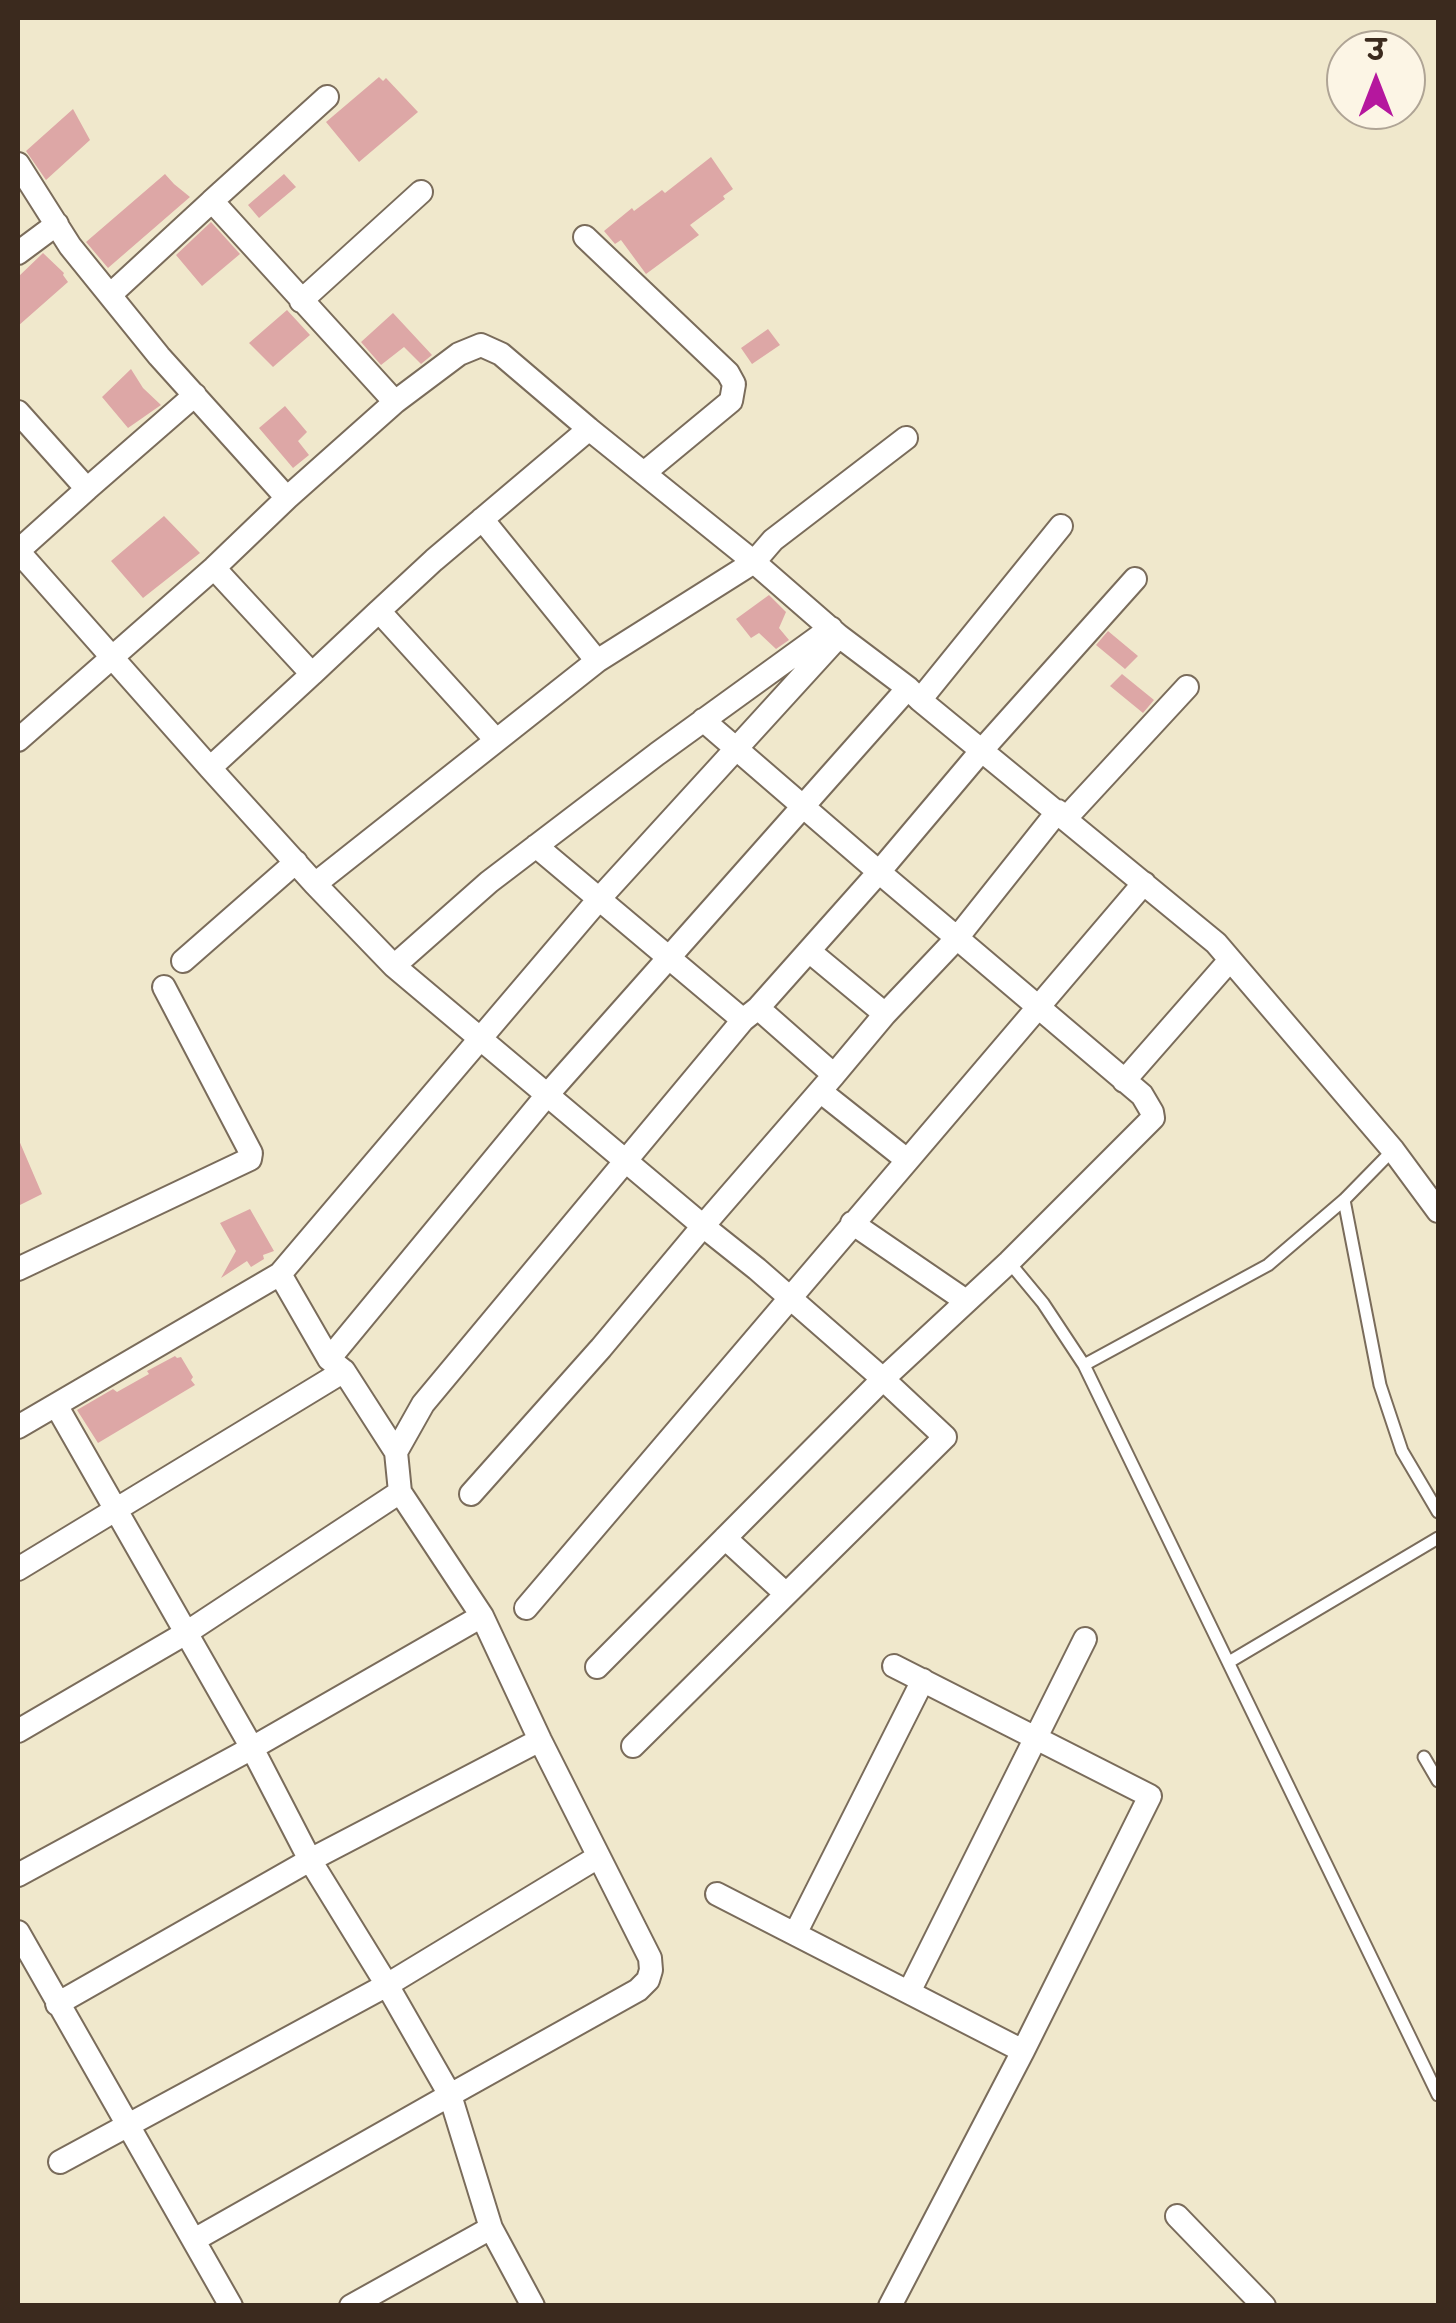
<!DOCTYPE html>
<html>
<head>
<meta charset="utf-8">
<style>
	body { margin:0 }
	#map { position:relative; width:1456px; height:2323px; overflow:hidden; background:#f0e8cc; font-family:"Balsamiq Sans","Playpen Sans Deva",sans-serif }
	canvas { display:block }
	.frame { position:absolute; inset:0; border:20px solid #3b2a1e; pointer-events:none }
	.north { position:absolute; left:1326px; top:30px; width:100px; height:100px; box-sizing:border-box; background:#fcf5e5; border:2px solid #afa495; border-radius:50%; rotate:0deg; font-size:28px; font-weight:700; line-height:40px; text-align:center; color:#3b2a1e }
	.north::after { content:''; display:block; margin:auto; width:35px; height:45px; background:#b5179e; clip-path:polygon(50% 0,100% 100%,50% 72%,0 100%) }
</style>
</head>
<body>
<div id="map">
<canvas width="1456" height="2323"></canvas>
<div class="frame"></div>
<div class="north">उ</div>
</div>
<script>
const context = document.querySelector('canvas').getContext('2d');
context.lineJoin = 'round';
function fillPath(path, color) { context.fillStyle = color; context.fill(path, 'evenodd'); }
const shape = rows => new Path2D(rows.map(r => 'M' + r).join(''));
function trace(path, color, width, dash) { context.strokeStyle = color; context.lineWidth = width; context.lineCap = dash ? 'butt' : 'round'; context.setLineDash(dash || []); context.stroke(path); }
const building = shape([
	[379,77,383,81,386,78,418,112,359,162,326,122],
	[73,109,90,140,46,180,26,151],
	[711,157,733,189,723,196,725,199,690,225,699,235,646,274,621,240,615,244,604,231,632,208,634,211,662,190,665,193],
	[165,174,174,184,190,197,108,268,86,242],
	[284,174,296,187,259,218,248,205],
	[211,222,240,254,202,286,176,255],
	[43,253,64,273,63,275,68,282,18,326,18,277],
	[287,310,310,335,273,367,249,343],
	[393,313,432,355,421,364,404,347,381,365,361,342],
	[768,329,780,345,752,364,741,348],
	[131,369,143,388,161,405,128,428,102,397],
	[285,406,307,432,298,441,309,455,293,468,259,428],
	[164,516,200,553,143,598,111,561],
	[769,595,786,612,779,628,789,640,776,649,759,633,751,638,736,619],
	[1108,631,1138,656,1125,669,1096,645],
	[1122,674,1154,700,1143,713,1110,686],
	[18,1138,42,1194,18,1206],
	[250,1209,274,1251,263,1255,264,1259,251,1267,247,1261,221,1278,236,1251,220,1223],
	[175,1356,177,1358,181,1357,193,1377,191,1380,195,1385,98,1443,77,1410,113,1389,117,1392,149,1374,147,1371]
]);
const service = shape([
	[1344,1200,1380,1385,1402,1451,1438,1512],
	[1009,1262,1043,1303,1084,1365,1438,2095],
	[1084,1365,1268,1265,1344,1200,1393,1150],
	[1229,1662,1438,1538],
	[1424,1757,1438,1781]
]);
const minor = shape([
	[18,164,70,246,159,356,287,498,214,568,18,740],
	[212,201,327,97],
	[585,237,728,373,734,384,731,401,644,473],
	[18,253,57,224],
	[110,295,212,201,395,402,287,498],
	[301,301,421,192],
	[395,402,459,354,481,345,501,354,589,429,754,562,839,636,908,688,920,700,1216,943,1393,1150,1438,1211],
	[18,412,87,489,195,395],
	[482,519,597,661],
	[18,551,210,768,315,884,597,661,754,562,773,540,906,438],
	[18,551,87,489],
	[312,674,379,611],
	[920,700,1061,526],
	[496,740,379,611,434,560,589,429],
	[210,768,312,674,214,568],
	[1058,811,957,938,879,872,982,750,1135,579],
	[1066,818,1187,687],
	[536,846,743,1020,758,1008,879,872,703,720],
	[315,884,394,966,489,882,657,754,831,628],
	[183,961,296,862],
	[394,966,703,1226,834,1075],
	[758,1008,834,1075,885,1014],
	[1124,1081,1230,960],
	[820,1091,907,1160],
	[852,1223,966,1301],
	[18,1269,250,1159,251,1153,164,987],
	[280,1274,329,1359,344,1371,396,1452,400,1492,482,1616,540,1740,650,1958,651,1970,648,1980,638,1990,450,2095,491,2228,533,2306],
	[329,1359,547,1095,908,688],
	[56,1405,252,1748,310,1860,387,1985,450,2095,194,2240],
	[18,1427,280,1274,599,899,839,636],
	[396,1452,423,1404,743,1020],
	[471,1494,601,1348,703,1226,757,1269,883,1379,1009,1262,1153,1118,1152,1112,1142,1095,957,938,885,1014,809,951],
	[725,1538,786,1594],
	[18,1569,344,1371],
	[526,1608,1144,883],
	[597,1667,883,1379,945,1437,633,1746],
	[18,1731,186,1633,400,1492],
	[18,1875,252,1748,482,1616],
	[717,1894,1023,2051],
	[18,1932,231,2306],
	[795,1934,923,1680],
	[909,1992,1085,1639],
	[57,2004,310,1860,540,1740],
	[60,2162,387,1985,598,1857],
	[1177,2216,1264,2306],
	[351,2306,491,2228],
	[890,2306,1023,2051,1150,1796,894,1666]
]);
fillPath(building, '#dda7a6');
trace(service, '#7a6c5b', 15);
trace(minor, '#7a6c5b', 26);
trace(service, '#fff', 11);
trace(minor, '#fff', 22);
</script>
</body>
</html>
